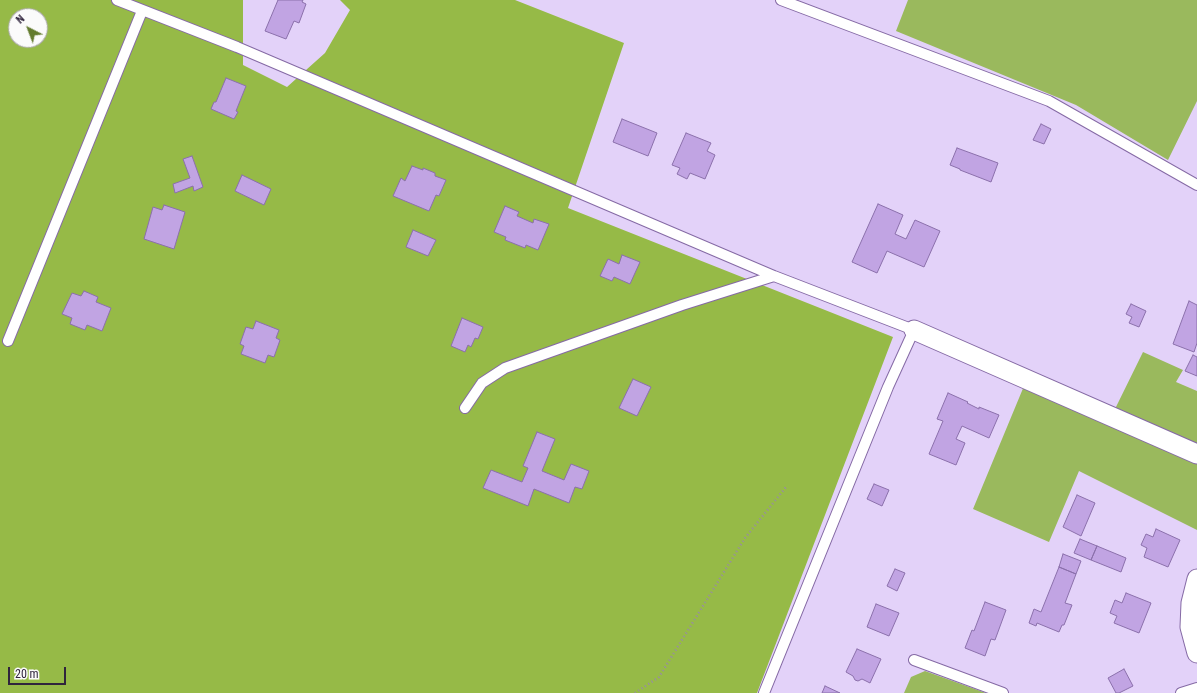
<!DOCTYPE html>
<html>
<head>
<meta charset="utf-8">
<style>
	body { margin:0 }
	#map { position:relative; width:1197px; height:693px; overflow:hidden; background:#e3d2f9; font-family:"Roboto Condensed",sans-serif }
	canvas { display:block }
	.north { position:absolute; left:8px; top:8px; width:40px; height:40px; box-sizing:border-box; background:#fbfbfb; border:1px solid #aaa5af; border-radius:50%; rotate:318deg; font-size:11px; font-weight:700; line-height:16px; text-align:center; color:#30243d }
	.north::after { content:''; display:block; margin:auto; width:14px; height:18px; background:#637b2e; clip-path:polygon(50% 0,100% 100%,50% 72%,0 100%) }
	.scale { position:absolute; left:8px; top:667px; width:58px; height:18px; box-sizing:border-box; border:2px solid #30243d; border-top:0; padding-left:5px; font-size:12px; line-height:14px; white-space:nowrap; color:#30243d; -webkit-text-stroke:3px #fbfbfb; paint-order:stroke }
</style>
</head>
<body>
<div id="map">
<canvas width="1197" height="693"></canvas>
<div class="north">N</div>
<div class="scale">20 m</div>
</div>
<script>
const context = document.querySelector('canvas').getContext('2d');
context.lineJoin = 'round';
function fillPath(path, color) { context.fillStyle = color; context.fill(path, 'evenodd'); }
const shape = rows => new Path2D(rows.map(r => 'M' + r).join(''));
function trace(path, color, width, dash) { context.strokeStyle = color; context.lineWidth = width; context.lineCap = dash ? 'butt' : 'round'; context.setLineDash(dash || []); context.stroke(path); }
const green = shape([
	[908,0,1197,0,1197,101,1168,160,1076,105,896,31],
	[1143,352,1183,370,1176,382,1197,391,1197,445,1115,409],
	[1024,386,1197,461,1197,530,1079,471,1049,542,973,509],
	[925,671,986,693,904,693,911,677]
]);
const forest = shape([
	[0,0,243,0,243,65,287,87,325,53,350,10,340,0,515,0,624,43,568,208,893,337,757,693,0,693],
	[16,16,40,16,40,40,16,40]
]);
const building = shape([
	[278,0,303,0,302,2,306,4,299,23,294,21,286,39,265,31,278,0],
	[226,78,246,86,236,111,238,112,234,119,211,109,214,102,216,102,226,78],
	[622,119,657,133,648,156,613,142,622,119],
	[1041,124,1051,129,1044,144,1033,140,1041,124],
	[686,133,711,143,707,151,715,155,705,179,690,173,687,179,677,174,680,168,672,165,686,133],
	[957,148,998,163,991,182,960,170,960,169,950,165,957,148],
	[192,156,203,187,194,191,193,186,175,193,173,184,190,178,183,159,192,156],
	[412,166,423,170,423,168,435,173,435,176,446,180,439,196,436,195,429,211,393,196,401,178,405,181,412,166],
	[242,175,271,189,264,205,235,191,242,175],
	[878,204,903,215,895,234,906,239,915,220,940,231,924,267,887,251,877,273,852,262,878,204],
	[164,205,185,212,174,249,144,239,153,207,162,210,164,205],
	[505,206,519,212,517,216,533,223,534,219,549,224,538,250,526,245,525,248,505,240,506,237,494,232,505,206],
	[413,230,436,240,428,256,406,247,413,230],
	[622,255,640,262,630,284,614,277,612,281,600,276,608,259,619,264,622,255],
	[84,291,98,297,96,302,111,308,102,331,87,325,85,330,70,324,72,318,62,314,72,293,81,296,84,291],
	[1189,301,1197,305,1197,343,1194,352,1173,344,1189,301],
	[1131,304,1146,311,1139,327,1129,323,1132,317,1126,314,1131,304],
	[462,318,483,327,478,339,475,338,471,347,468,345,465,352,451,346,462,318],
	[256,321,279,330,276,338,280,340,274,357,268,355,265,363,241,354,244,346,240,344,246,327,253,329,256,321],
	[1193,355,1197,357,1197,376,1185,371,1193,355],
	[633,379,651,387,637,416,619,408,633,379],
	[948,393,968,402,967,403,979,409,979,407,999,415,989,438,962,426,956,439,965,443,956,465,929,454,943,421,937,419,948,393],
	[537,432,555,439,542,471,564,480,571,464,589,471,582,489,575,487,569,503,534,489,528,506,483,488,491,470,522,482,528,468,523,466,537,432],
	[874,484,889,490,882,506,867,499,874,484],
	[1077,495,1095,503,1081,536,1063,527,1077,495],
	[1156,529,1180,540,1168,567,1144,557,1147,548,1141,545,1146,534,1153,537,1156,529],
	[1080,539,1097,546,1091,560,1074,553,1080,539],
	[1097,546,1126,558,1121,572,1091,560,1097,546],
	[1063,554,1081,561,1076,574,1059,567,1063,554],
	[1059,567,1076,574,1065,603,1072,605,1064,625,1062,625,1059,632,1037,623,1036,626,1029,623,1034,609,1041,612,1059,567],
	[895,569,905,573,897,591,887,586,895,569],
	[1126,593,1151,603,1139,633,1114,623,1117,616,1110,613,1115,600,1122,603,1126,593],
	[985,602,1006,610,995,640,991,639,985,656,965,648,972,630,974,631,985,602],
	[876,604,899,613,889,636,867,627,876,604],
	[857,649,881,659,870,683,862,679,858,681,855,680,853,676,846,672,857,649],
	[1124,669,1133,686,1119,693,1116,693,1108,678,1124,669],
	[825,686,840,693,822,693,825,686]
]);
const path = shape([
	[635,693,659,677,745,538,786,487]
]);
const lane = shape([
	[117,0,237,47,774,276,914,330,888,387,764,693],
	[781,0,1049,101,1197,185],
	[8,341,142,11],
	[465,408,482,383,505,368,682,305,774,276],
	[914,660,1003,693],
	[1181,693,1197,688]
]);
const street = shape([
	[914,330,1197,454],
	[1197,579,1191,603,1190,627,1197,653]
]);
fillPath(green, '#9ab95d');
fillPath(forest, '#96ba47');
fillPath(building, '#c1a4e3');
trace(building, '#8b70ab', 1);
trace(lane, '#856aa5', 12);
trace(street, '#856aa5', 21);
trace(path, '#9889aa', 2.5, [1, 3]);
trace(lane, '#fff', 10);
trace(street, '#fff', 19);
</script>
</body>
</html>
